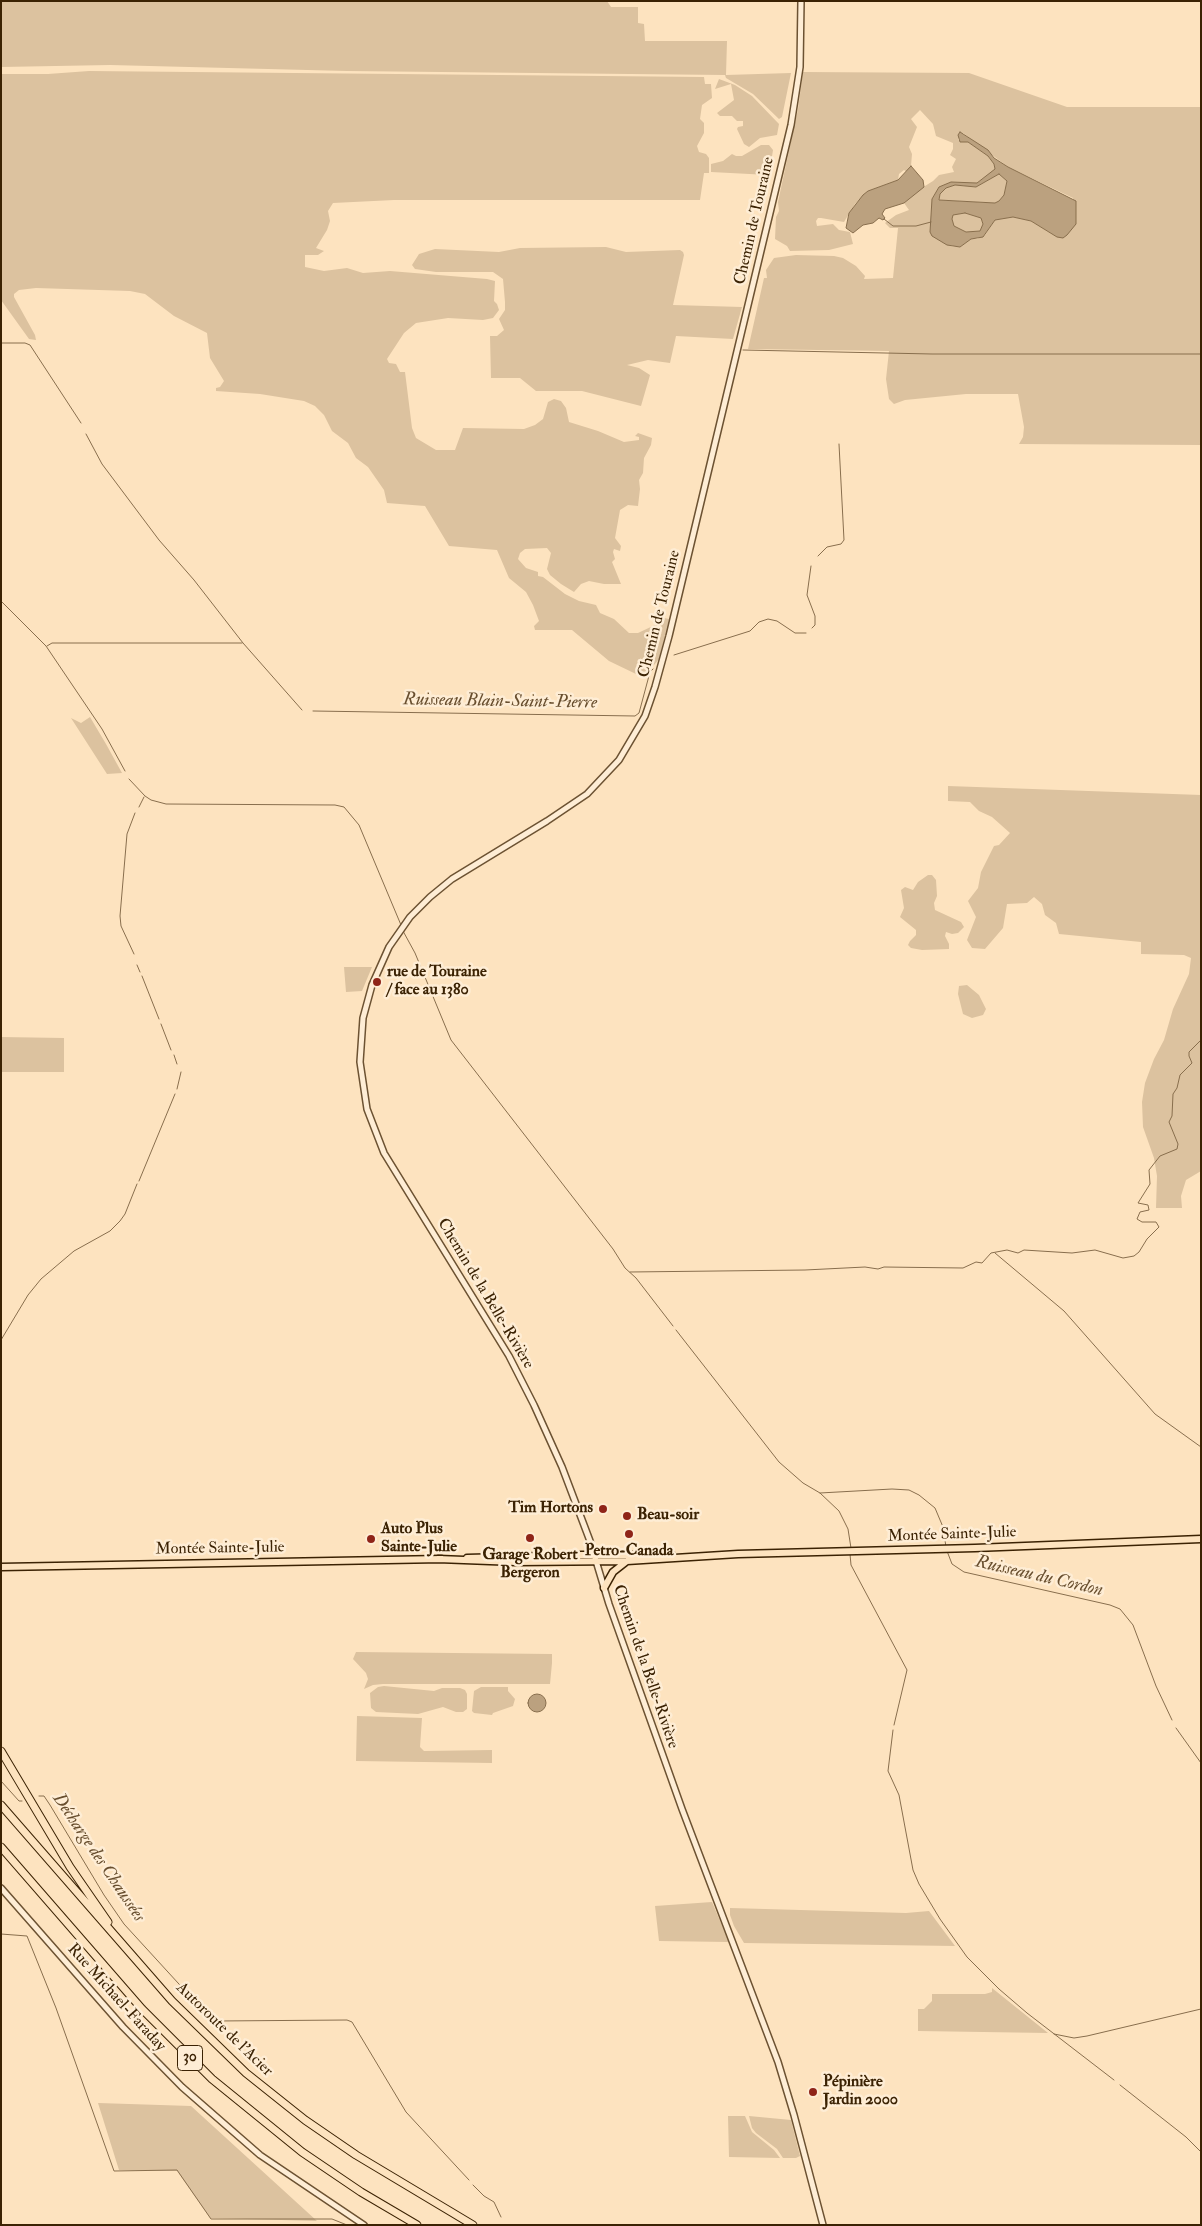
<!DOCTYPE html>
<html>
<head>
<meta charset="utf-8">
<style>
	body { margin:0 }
	#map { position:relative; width:1202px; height:2226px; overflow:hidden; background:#fde3bf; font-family:"IM FELL Double Pica",serif }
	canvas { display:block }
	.frame { position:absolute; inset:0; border:2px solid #3b2203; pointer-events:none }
</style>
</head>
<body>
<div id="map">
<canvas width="1202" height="2226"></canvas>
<div class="frame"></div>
</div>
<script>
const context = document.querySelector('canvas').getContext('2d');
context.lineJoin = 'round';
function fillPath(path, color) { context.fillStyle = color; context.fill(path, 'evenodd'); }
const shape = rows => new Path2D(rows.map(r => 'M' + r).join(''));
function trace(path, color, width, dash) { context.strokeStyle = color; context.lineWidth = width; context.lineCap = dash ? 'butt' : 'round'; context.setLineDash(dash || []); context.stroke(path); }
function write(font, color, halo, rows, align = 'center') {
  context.font = font + ' "IM FELL Double Pica",serif'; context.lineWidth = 5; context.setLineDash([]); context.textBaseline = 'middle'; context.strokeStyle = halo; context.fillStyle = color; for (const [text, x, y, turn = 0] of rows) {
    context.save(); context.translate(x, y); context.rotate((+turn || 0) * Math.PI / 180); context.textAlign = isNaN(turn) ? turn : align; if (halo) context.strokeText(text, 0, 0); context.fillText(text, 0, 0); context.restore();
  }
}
const green = shape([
	[1,1,607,1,611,7,638,7,638,23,644,24,645,41,727,41,726,75,791,73,782,117,779,119,753,94,726,78,725,75,347,71,110,65,1,67],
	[89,71,704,77,705,84,711,84,712,98,702,105,700,119,704,123,704,133,697,146,699,152,706,154,709,158,709,173,704,173,700,200,394,200,333,203,328,211,330,221,327,230,316,248,324,251,318,255,305,255,305,267,324,271,347,268,363,273,390,271,487,279,495,281,494,301,497,304,499,310,493,318,483,320,448,318,416,323,404,333,387,359,389,363,396,364,400,372,405,372,412,428,416,438,436,450,455,450,463,428,524,429,535,425,543,419,548,402,554,399,561,401,566,408,569,422,598,431,624,442,639,440,639,437,635,436,638,433,652,438,651,445,644,458,643,473,639,480,640,489,638,506,628,505,620,510,615,538,621,546,620,551,614,549,613,552,615,559,612,562,621,584,604,584,589,581,581,584,574,592,561,584,550,575,547,569,551,553,547,548,525,549,520,553,518,559,526,568,538,572,538,576,543,577,565,594,579,601,596,605,600,613,614,619,629,633,638,633,655,625,664,618,669,619,659,659,654,665,642,675,636,674,609,661,572,630,535,630,534,626,539,621,533,605,526,592,509,578,497,550,449,546,425,506,387,503,384,490,368,467,356,458,348,443,332,431,324,415,315,406,304,401,260,394,216,391,216,388,220,387,224,381,210,358,207,333,174,316,145,294,130,291,36,288,19,290,14,294,14,297,35,335,36,340,29,339,1,300,1,74,48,74],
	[803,72,969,73,1067,107,1201,107,1201,445,1019,444,1023,437,1024,427,1018,394,966,394,905,400,894,404,889,399,886,379,889,351,748,349,764,278,767,278,766,270,774,258,796,255,834,256,843,258,856,266,865,276,864,279,893,278,898,228,890,228,885,223,896,215,909,210,904,203,917,191,933,181,939,175,954,172,952,167,956,159,950,155,953,149,953,143,936,136,933,124,920,110,911,119,917,127,909,147,912,154,911,166,907,172,904,170,899,174,898,180,868,191,855,204,844,222,821,218,818,218,816,221,817,226,833,224,839,230,850,232,853,244,829,250,790,251,787,246,775,239,776,217,779,211,778,202,798,109],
	[963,133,1008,167,1073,198,1076,220,1067,235,1057,237,1031,221,1013,217,995,220,985,235,977,239,971,239,960,247,950,246,934,237,931,221,932,220,932,199,939,187,954,182,977,183,995,170,994,164,988,156,968,142,960,142,958,139],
	[719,79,735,85,752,96,779,124,777,135,760,138,749,147,744,144,737,129,738,127,743,126,743,121,737,121,732,116,720,116,717,113,734,100,731,84,715,89],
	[761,145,769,145,773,150,769,175,711,172,711,164,723,161,732,154,736,156,742,156],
	[999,174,1007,181,1004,195,999,201,995,203,940,200,940,194,946,188,955,185,976,187],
	[965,213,981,218,983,224,980,231,966,232,954,226,952,219,953,215],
	[606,247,626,252,680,250,683,252,684,255,673,305,742,307,733,339,676,336,670,363,648,360,627,365,639,368,650,375,641,406,582,391,536,391,520,378,491,378,490,336,497,336,504,330,499,319,505,310,505,302,503,279,493,272,436,272,415,269,412,265,419,254,435,249,499,252,520,248],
	[90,717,106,744,122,773,107,774,71,718,81,723],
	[948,786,1201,795,1201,1171,1186,1180,1181,1196,1182,1208,1156,1208,1157,1176,1154,1158,1143,1127,1142,1102,1145,1083,1154,1059,1164,1040,1173,1009,1189,974,1191,958,1184,955,1141,954,1141,942,1059,934,1056,923,1045,915,1042,904,1034,897,1027,903,1007,904,1003,928,985,949,972,948,967,940,976,917,968,901,978,888,981,872,994,846,999,845,1010,833,992,817,979,811,970,802,948,801],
	[928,875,932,875,936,880,937,896,934,903,935,910,961,922,964,927,958,933,952,934,946,932,945,936,949,944,949,949,922,950,911,948,908,945,910,941,916,935,916,930,900,917,904,908,901,890,905,887,913,890,918,882],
	[344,967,372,967,362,991,346,992],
	[967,985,979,995,986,1009,983,1015,972,1018,963,1014,958,994,959,986],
	[1,1037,64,1038,64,1072,1,1072],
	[356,1652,552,1654,552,1663,550,1684,383,1684,373,1685,364,1689,368,1679,366,1673,353,1659],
	[384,1686,434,1691,442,1688,460,1688,465,1690,467,1694,467,1709,463,1712,456,1712,443,1707,418,1714,376,1712,371,1708,370,1693,378,1687],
	[481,1687,508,1687,508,1691,515,1699,513,1706,493,1713,492,1715,474,1713,472,1711,474,1691],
	[357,1716,422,1718,420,1747,424,1751,492,1750,492,1763,356,1761],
	[712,1902,729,1942,659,1941,655,1906],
	[730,1908,906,1913,929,1911,955,1946,744,1943,734,1926,730,1915],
	[992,1988,1048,2033,918,2031,918,2009,924,2009,932,2001,932,1994,985,1994,992,1992],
	[98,2103,191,2106,317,2221,210,2218,177,2171,119,2170],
	[728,2116,745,2116,752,2132,774,2150,780,2158,729,2157],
	[749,2116,791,2120,800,2156,796,2158,783,2158,777,2149,756,2133,752,2128]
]);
const water = shape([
	[960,132,988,150,994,158,1008,167,1076,201,1076,224,1067,235,1063,238,1057,237,1031,221,1013,217,995,220,983,237,971,239,960,247,947,245,932,236,930,232,932,199,939,187,951,182,977,183,995,169,994,164,988,156,968,142,960,142,958,135,960,132],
	[999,174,1007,181,1004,195,999,201,995,203,939,200,940,194,946,188,955,185,976,187,999,174],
	[965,213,981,218,983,224,980,231,966,232,954,226,952,219,953,215,965,213],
	[911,166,923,180,924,187,904,203,885,209,882,214,885,218,883,220,879,218,873,223,863,225,853,233,846,228,849,213,863,195,868,191,898,180,911,166],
	'528 1703a9 9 0 1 1 18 0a9 9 0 1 1-18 0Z'
]);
const stream = shape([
	[884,219,893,226,916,226,931,222],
	[1,343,25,343,30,345,81,423],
	[743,350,932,354,1201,354],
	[86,434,102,464,159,540,194,580,243,643,302,710],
	[818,556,827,547,841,544,844,540,839,444],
	[811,566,807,595,815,616,815,625,812,628],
	[1,601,46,646,102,729,125,771],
	[47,646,52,643,242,643],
	[674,655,750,631,759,622,768,619,777,621,795,633,806,633],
	[313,711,635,716,639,713,650,672,653,669],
	[129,779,145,796,151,800,166,804,335,805,344,807,359,825,401,925],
	[139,807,144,797],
	[403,931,415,953,451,1040,613,1249,625,1268,636,1278,673,1326],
	[134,954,121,926,120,916,127,834,135,813],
	[137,965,140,972],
	[142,976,159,1019],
	[161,1024,171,1050],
	[174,1055,177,1064],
	[177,1089,181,1072],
	[139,1181,175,1094],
	[995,1253,1064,1311,1155,1414,1201,1447],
	[630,1272,805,1270,865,1267,878,1269,884,1267,963,1268,976,1262,982,1263,991,1253,1007,1250,1018,1253,1024,1250,1072,1253,1095,1250,1123,1258,1134,1256,1139,1252,1147,1239,1159,1227,1156,1222,1142,1222,1137,1219,1140,1212,1149,1210,1148,1205,1138,1203,1150,1184,1149,1170,1160,1156,1177,1149,1178,1144,1169,1122,1172,1116,1173,1094,1177,1088,1180,1075,1192,1063,1189,1056,1189,1052,1201,1040],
	[676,1330,779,1462,803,1483,820,1493,839,1511,848,1529,851,1548],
	[1,1340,28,1295,41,1279,74,1251,110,1231,120,1221,125,1214,137,1184],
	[820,1493,892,1489,909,1490,919,1495,935,1508,943,1527,946,1547],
	[947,1551,952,1564,964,1572,1110,1605,1120,1609,1133,1625,1156,1686,1172,1720],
	[850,1554,851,1565,907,1670,894,1725],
	[1176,1728,1201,1763],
	[893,1730,888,1771,899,1795,913,1870,919,1884,940,1919,967,1957,999,1989,1027,2013,1114,2080],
	[1,1781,19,1801,22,1801],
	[39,1796,44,1796,50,1805,104,1895,124,1924,211,2019,216,2021,347,2020,352,2022,406,2112,469,2180],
	[1,1934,27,1936,56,2008,114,2171,177,2170,211,2219,332,2219,347,2225],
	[1054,2034,1074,2038,1087,2036,1201,2009],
	[1120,2085,1186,2137,1201,2152],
	[473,2185,484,2196,494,2202,501,2217]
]);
const minor = shape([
	[801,1,800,67,791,125,669,636,655,687,645,716,619,760,587,794,547,821,452,879,430,897,410,917,389,947,372,985,363,1018,360,1062,367,1109,384,1153,509,1356,534,1405,562,1467,590,1541,609,1604,682,1809,778,2062,794,2115,823,2225],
	[1,1888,123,2027,182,2087,260,2155,364,2225]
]);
const major = shape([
	[467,1558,582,1555,672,1555],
	[438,1559,516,1562,627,1561,738,1554,975,1548,1201,1539],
	[1,1567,442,1559],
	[604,1588,613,1572,627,1561]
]);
const highway = shape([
	[1,1751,70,1867,108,1922],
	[1,1805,172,2001,246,2073,305,2120,356,2155,473,2225],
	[1,1847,142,2009,212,2079,302,2152,361,2192,417,2225]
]);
const markers = [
	[377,982,5,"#8f2418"],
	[603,1509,5,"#8f2418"],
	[627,1516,5,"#8f2418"],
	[629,1534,5,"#8f2418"],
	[530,1538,5,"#8f2418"],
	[371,1539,5,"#8f2418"],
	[813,2092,5,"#8f2418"]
];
const shields = [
	[190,2058,25]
];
const shieldNames = [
	["30",190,2058]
];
const streetNames = [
	["Chemin de Touraine",755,221,-77],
	["Chemin de Touraine",660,614,-76],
	["Chemin de la Belle-Rivière",485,1294,59],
	["Montée Sainte-Julie",952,1535,-2],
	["Montée Sainte-Julie",220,1549,-1],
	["Chemin de la Belle-Rivière",645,1667,71],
	["Rue Michael-Faraday",116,1998,48],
	["Autoroute de l'Acier",224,2030,44]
];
const poiNames = [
	["rue de Touraine",387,973],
	["/ face au 1380",387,991],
	["Tim Hortons",593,1509,"right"],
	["Beau-soir",637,1516],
	["Auto Plus",381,1530],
	["Sainte-Julie",381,1548],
	["Petro-Canada",629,1552,"center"],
	["Garage Robert",530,1556,"center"],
	["Bergeron",530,1574,"center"],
	["Pépinière",823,2083],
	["Jardin 2000",823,2101]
];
const waterNames = [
	["Ruisseau Blain-Saint-Pierre",500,702,1],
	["Ruisseau du Cordon",1039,1577,13],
	["Décharge des Chaussées",98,1858,56]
];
fillPath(green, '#dcc29f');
fillPath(water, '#bba17f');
trace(water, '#886e4d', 1);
trace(stream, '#886e4d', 1);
trace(minor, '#6c5232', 8);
trace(major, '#3b2203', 9);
trace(highway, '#3b2203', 9);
trace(minor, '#feedd5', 5);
trace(major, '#fde3bf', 6);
trace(highway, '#fde3bf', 7);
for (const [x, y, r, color] of markers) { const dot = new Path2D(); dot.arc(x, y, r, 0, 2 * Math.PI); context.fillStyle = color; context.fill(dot); trace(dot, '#feedd5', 2); }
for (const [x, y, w] of shields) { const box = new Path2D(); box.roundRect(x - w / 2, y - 12.5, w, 25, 4); context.fillStyle = '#feedd5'; context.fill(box); trace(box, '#3b2203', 1); }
write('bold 15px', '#3b2203', null, shieldNames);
write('16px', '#3b2203', '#feedd5', streetNames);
write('bold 16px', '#3b2203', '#feedd5', poiNames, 'left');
write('italic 18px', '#684e2e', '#feedd5', waterNames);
</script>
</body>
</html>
